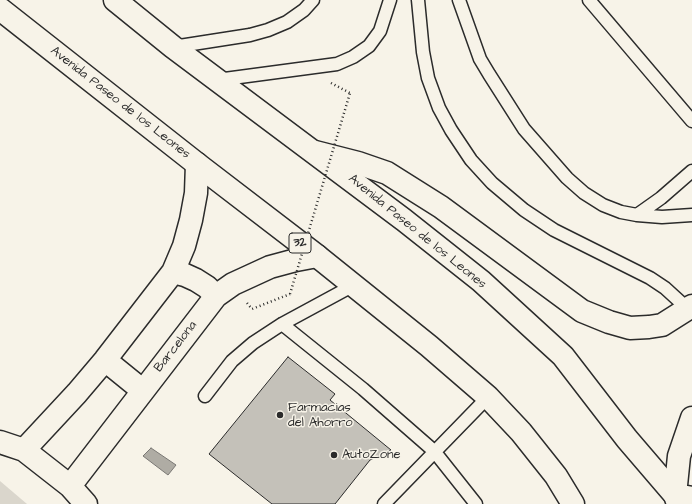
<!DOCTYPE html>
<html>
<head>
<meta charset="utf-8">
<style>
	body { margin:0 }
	canvas { display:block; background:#f7f3e8 }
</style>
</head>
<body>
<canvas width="692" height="504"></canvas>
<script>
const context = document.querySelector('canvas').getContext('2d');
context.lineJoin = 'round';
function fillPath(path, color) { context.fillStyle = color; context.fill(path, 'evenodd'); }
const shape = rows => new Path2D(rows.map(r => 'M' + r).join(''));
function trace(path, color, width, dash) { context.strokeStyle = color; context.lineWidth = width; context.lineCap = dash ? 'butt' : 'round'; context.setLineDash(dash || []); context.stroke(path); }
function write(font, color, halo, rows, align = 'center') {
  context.font = font + ' "Architects Daughter",sans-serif'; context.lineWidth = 3; context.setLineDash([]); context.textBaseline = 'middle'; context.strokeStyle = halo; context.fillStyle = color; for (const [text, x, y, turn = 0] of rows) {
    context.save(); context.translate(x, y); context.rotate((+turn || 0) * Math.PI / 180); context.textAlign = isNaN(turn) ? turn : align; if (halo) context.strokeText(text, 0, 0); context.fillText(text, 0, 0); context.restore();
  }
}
const green = shape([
	[0,481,27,504,0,504]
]);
const water = shape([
	[151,448,176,465,168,475,143,456,151,448]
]);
const building = shape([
	[288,357,335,394,330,400,391,450,370,460,335,504,272,504,209,454,288,357]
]);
const path = shape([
	[331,83,350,93],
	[247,303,252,309,290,294]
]);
const lane = shape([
	[418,0,423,52,428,78,439,108,451,130,471,160,492,183,524,210,554,230,650,278,665,288,688,309],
	[459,0,480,59,489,74,524,129,567,178,584,193,603,205,621,212,637,215,662,217,692,215],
	[589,0,692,121],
	[173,47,250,35,268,30,287,22,304,10,313,0],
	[217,80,337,64,353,57,369,46,380,31,390,0],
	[637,215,661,198,692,171],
	[282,324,363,389,434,451,476,504],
	[205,396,232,361,253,343,282,324,354,285],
	[384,504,488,397]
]);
const street = shape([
	[173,272,185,275,196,280,207,287,216,296],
	[105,360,142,390],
	[0,442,24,450,70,486,86,504],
	[24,450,77,393,105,360,173,272,184,246,191,220,196,193,197,164],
	[70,486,216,296,233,284,270,267,296,260,317,256],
	[675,495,692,498]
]);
const secondary = shape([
	[315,152,358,163,387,173,441,207,582,311,609,322,630,328,649,327,662,325,692,306],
	[675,495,679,456,692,418]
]);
const primary = shape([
	[115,0,173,47,404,220,481,281,563,356,627,439,675,495,678,504],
	[0,9,197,164,317,256,429,346,488,397,521,432,556,476,573,504]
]);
const pathBridge = shape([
	[290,294,350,93]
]);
const markers = [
	[280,415,4,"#2b2b2b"],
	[334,455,4,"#2b2b2b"]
];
const shields = [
	[300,243,22]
];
const shieldNames = [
	["32",300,243]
];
const streetNames = [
	["Avenida Paseo de los Leones",120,103,38],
	["Avenida Paseo de los Leones",417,232,39],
	["Barcelona",176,347,-52]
];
const poiNames = [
	["Farmacias",288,408],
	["del Ahorro",288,423],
	["AutoZone",342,455]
];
fillPath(green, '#dad6cc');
fillPath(water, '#afaca4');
trace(water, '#7a7874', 1);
fillPath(building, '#c4c1b9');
trace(building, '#2b2b2b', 1);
trace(lane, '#2b2b2b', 15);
trace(street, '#2b2b2b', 25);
trace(secondary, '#2b2b2b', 25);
trace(primary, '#2b2b2b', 25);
trace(path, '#2b2b2b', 2.5, [1, 3]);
trace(lane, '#f7f3e8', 12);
trace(street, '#f7f3e8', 22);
trace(secondary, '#f7f3e8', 22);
trace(primary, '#f7f3e8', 22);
trace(pathBridge, '#2b2b2b', 2.5, [1, 3]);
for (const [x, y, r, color] of markers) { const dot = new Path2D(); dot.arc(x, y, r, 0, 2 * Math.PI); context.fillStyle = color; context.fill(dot); trace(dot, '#f7f3e8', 1.5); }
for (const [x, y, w] of shields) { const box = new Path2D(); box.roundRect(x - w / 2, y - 10, w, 20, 3); context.fillStyle = '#f7f3e8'; context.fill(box); trace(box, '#2b2b2b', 1); }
write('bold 12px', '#2b2b2b', null, shieldNames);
write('13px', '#2b2b2b', '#f7f3e8', streetNames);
write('13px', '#2b2b2b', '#f7f3e8', poiNames, 'left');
</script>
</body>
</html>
